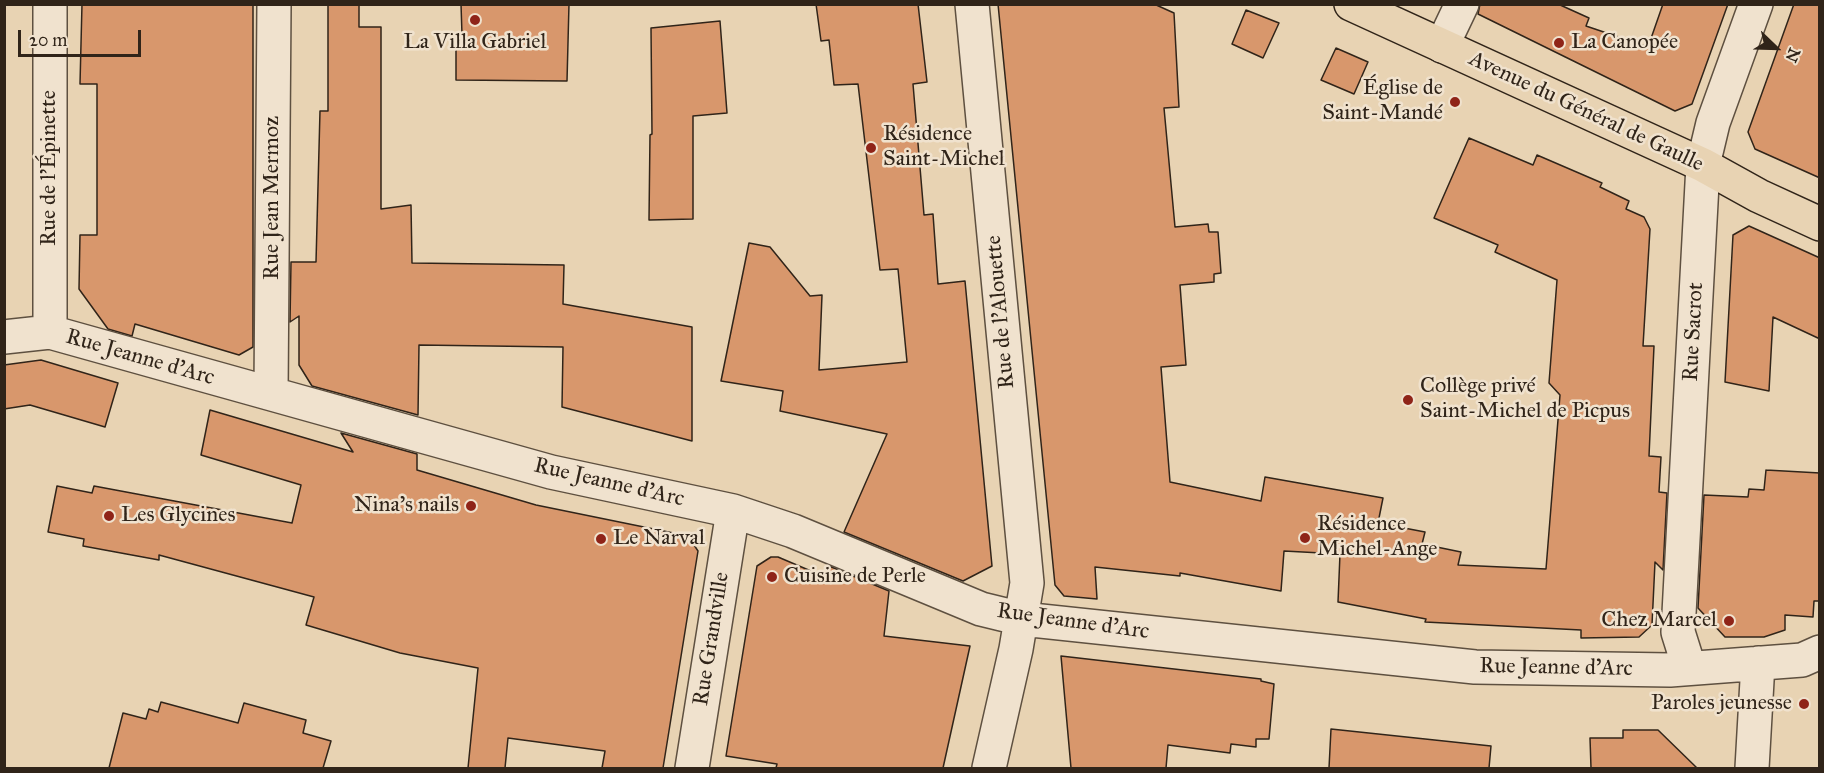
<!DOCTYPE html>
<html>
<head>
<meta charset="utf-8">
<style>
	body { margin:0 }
	#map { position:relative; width:1824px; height:773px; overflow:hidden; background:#e8d3b3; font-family:"IM FELL Great Primer",serif }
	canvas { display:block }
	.frame { position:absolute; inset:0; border:6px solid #302419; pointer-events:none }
	.north { position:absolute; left:1746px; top:18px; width:60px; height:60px; -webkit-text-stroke:4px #f0e2ce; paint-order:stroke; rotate:113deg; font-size:16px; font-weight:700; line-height:24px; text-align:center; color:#302419 }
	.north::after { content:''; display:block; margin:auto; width:21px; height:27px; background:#302419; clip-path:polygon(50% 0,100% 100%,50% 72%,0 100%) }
	.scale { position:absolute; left:18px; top:30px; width:123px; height:27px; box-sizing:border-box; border:3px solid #302419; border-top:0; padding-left:8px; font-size:18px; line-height:21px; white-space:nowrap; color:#302419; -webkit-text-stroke:4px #f0e2ce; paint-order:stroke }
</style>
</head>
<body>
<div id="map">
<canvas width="1824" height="773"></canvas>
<div class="frame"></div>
<div class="north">N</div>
<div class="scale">20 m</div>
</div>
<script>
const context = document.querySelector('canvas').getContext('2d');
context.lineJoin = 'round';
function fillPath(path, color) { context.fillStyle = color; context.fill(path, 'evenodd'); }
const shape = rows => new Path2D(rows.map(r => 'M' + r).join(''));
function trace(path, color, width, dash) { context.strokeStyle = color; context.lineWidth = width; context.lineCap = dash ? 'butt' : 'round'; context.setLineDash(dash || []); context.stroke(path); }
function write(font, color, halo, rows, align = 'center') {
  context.font = font + ' "IM FELL Great Primer",serif'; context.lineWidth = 5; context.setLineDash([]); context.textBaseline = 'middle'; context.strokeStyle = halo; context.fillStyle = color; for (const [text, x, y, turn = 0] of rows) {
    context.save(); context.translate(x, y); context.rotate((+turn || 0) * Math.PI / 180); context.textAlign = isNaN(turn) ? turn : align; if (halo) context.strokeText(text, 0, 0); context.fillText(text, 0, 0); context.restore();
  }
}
const building = shape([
	[82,4,253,4,253,347,239,355,135,324,132,336,108,329,79,289,80,235,97,235,97,84,80,84,82,4],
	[328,4,359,4,359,27,381,27,381,209,411,205,412,263,564,265,563,304,692,327,692,441,562,407,563,347,419,345,418,415,312,386,299,365,299,316,290,322,291,262,316,262,320,111,328,111,328,4],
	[461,4,569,4,567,81,456,80,456,34,462,35,461,4],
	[816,4,918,4,927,82,913,84,924,215,933,214,938,284,965,281,992,566,963,581,844,532,887,434,780,411,783,391,721,381,749,243,770,247,810,296,822,295,819,370,907,362,898,269,880,270,858,84,834,85,829,40,821,41,816,4],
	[998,4,1154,4,1174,13,1179,107,1164,108,1175,227,1208,224,1209,232,1218,232,1221,273,1214,274,1214,282,1180,285,1186,365,1161,367,1170,482,1261,501,1265,477,1383,498,1378,523,1425,532,1422,544,1461,552,1458,565,1546,569,1560,395,1549,383,1557,280,1495,252,1498,245,1434,218,1469,138,1533,165,1537,155,1602,183,1600,187,1629,201,1626,209,1644,217,1650,229,1643,346,1654,346,1649,456,1661,457,1659,492,1667,493,1663,570,1655,562,1652,625,1639,637,1581,638,1581,630,1425,622,1426,619,1338,602,1340,554,1284,551,1281,591,1180,573,1180,576,1095,567,1097,599,1064,596,1055,585,998,4],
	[1480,4,1558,4,1589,18,1586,26,1648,47,1663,4,1728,4,1692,104,1675,111,1478,14,1480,4],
	[1794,4,1820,4,1820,178,1755,149,1748,132,1794,4],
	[1246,10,1279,23,1263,58,1232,44,1246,10],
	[720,21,727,113,693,116,693,219,649,220,650,135,652,134,651,28,720,21],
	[1336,48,1368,62,1354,94,1321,80,1336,48],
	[1749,226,1820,258,1820,339,1773,317,1769,391,1725,382,1733,235,1749,226],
	[41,360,118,383,105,427,30,405,4,409,4,365,41,360],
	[210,410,353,452,341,433,417,454,417,470,536,505,688,536,698,551,663,768,602,768,605,751,508,738,505,768,468,768,478,668,400,653,306,625,314,597,159,555,159,560,83,546,84,539,48,532,57,486,92,493,94,486,292,523,301,485,201,455,210,410],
	[1766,470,1820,473,1820,601,1814,601,1813,617,1785,615,1785,630,1764,637,1725,637,1698,608,1704,495,1748,497,1749,489,1764,490,1766,470],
	[771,557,778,557,825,577,829,566,889,591,884,636,970,646,943,768,776,768,777,764,726,756,757,566,771,557],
	[1061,656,1261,679,1261,681,1274,684,1269,739,1256,739,1256,747,1231,744,1230,753,1168,745,1166,768,1071,768,1061,656],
	[161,702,238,723,244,703,306,720,303,733,331,741,323,768,109,768,123,713,146,719,149,709,158,712,161,702],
	[1331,729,1491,746,1489,768,1329,768,1331,729],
	[1623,730,1658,730,1697,768,1591,768,1590,738,1623,738,1623,730]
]);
const minor = shape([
	[972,4,1027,583,1016,649,989,768],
	[1442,46,1462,4],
	[50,332,50,4],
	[4,337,50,332,551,472,733,511,793,531,981,609,1022,619,1475,667,1670,670,1802,660,1820,652],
	[271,392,274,4],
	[1689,667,1678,632,1703,165,1713,123,1756,4],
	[692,768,733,511],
	[1752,768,1758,663]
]);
const major = shape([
	[1351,4,1703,165,1759,196,1820,224]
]);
const markers = [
	[475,20,6,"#8f2418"],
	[1559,43,6,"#8f2418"],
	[1455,102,6,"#8f2418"],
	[871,148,6,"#8f2418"],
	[1408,400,6,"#8f2418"],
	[471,506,6,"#8f2418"],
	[109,516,6,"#8f2418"],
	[1305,538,6,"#8f2418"],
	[601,539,6,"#8f2418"],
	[772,577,6,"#8f2418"],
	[1729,621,6,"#8f2418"],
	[1804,704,6,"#8f2418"]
];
const poiNames = [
	["La Villa Gabriel",475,43,"center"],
	["La Canopée",1571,43],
	["Église de",1443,89,"right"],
	["Saint-Mandé",1443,114,"right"],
	["Résidence",883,135],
	["Saint-Michel",883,160],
	["Collège privé",1420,387],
	["Saint-Michel de Picpus",1420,412],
	["Nina's nails",459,506,"right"],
	["Les Glycines",121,516],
	["Résidence",1317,525],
	["Michel-Ange",1317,550],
	["Le Narval",613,539],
	["Cuisine de Perle",784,577],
	["Chez Marcel",1717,621,"right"],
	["Paroles jeunesse",1792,704,"right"]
];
const streetNames = [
	["Avenue du Général de Gaulle",1586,112,25],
	["Rue de l'Épinette",50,168,-90],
	["Rue Jean Mermoz",273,198,-90],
	["Rue de l'Alouette",1001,312,-95],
	["Rue Sacrot",1694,332,-87],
	["Rue Jeanne d'Arc",140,358,16],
	["Rue Jeanne d'Arc",609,483,13],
	["Rue Jeanne d'Arc",1073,622,8],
	["Rue Grandville",712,639,-81],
	["Rue Jeanne d'Arc",1556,668,1]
];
fillPath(building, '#d8976c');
trace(building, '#302419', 1.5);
trace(minor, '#5e5040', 36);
trace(major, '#302419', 36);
trace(minor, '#f0e2ce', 33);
trace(major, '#e8d3b3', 33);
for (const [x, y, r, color] of markers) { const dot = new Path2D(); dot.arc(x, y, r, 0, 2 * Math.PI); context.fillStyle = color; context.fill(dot); trace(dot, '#f0e2ce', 2); }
write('22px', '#302419', '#f0e2ce', poiNames, 'left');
write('22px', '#302419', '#f0e2ce', streetNames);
</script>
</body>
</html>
